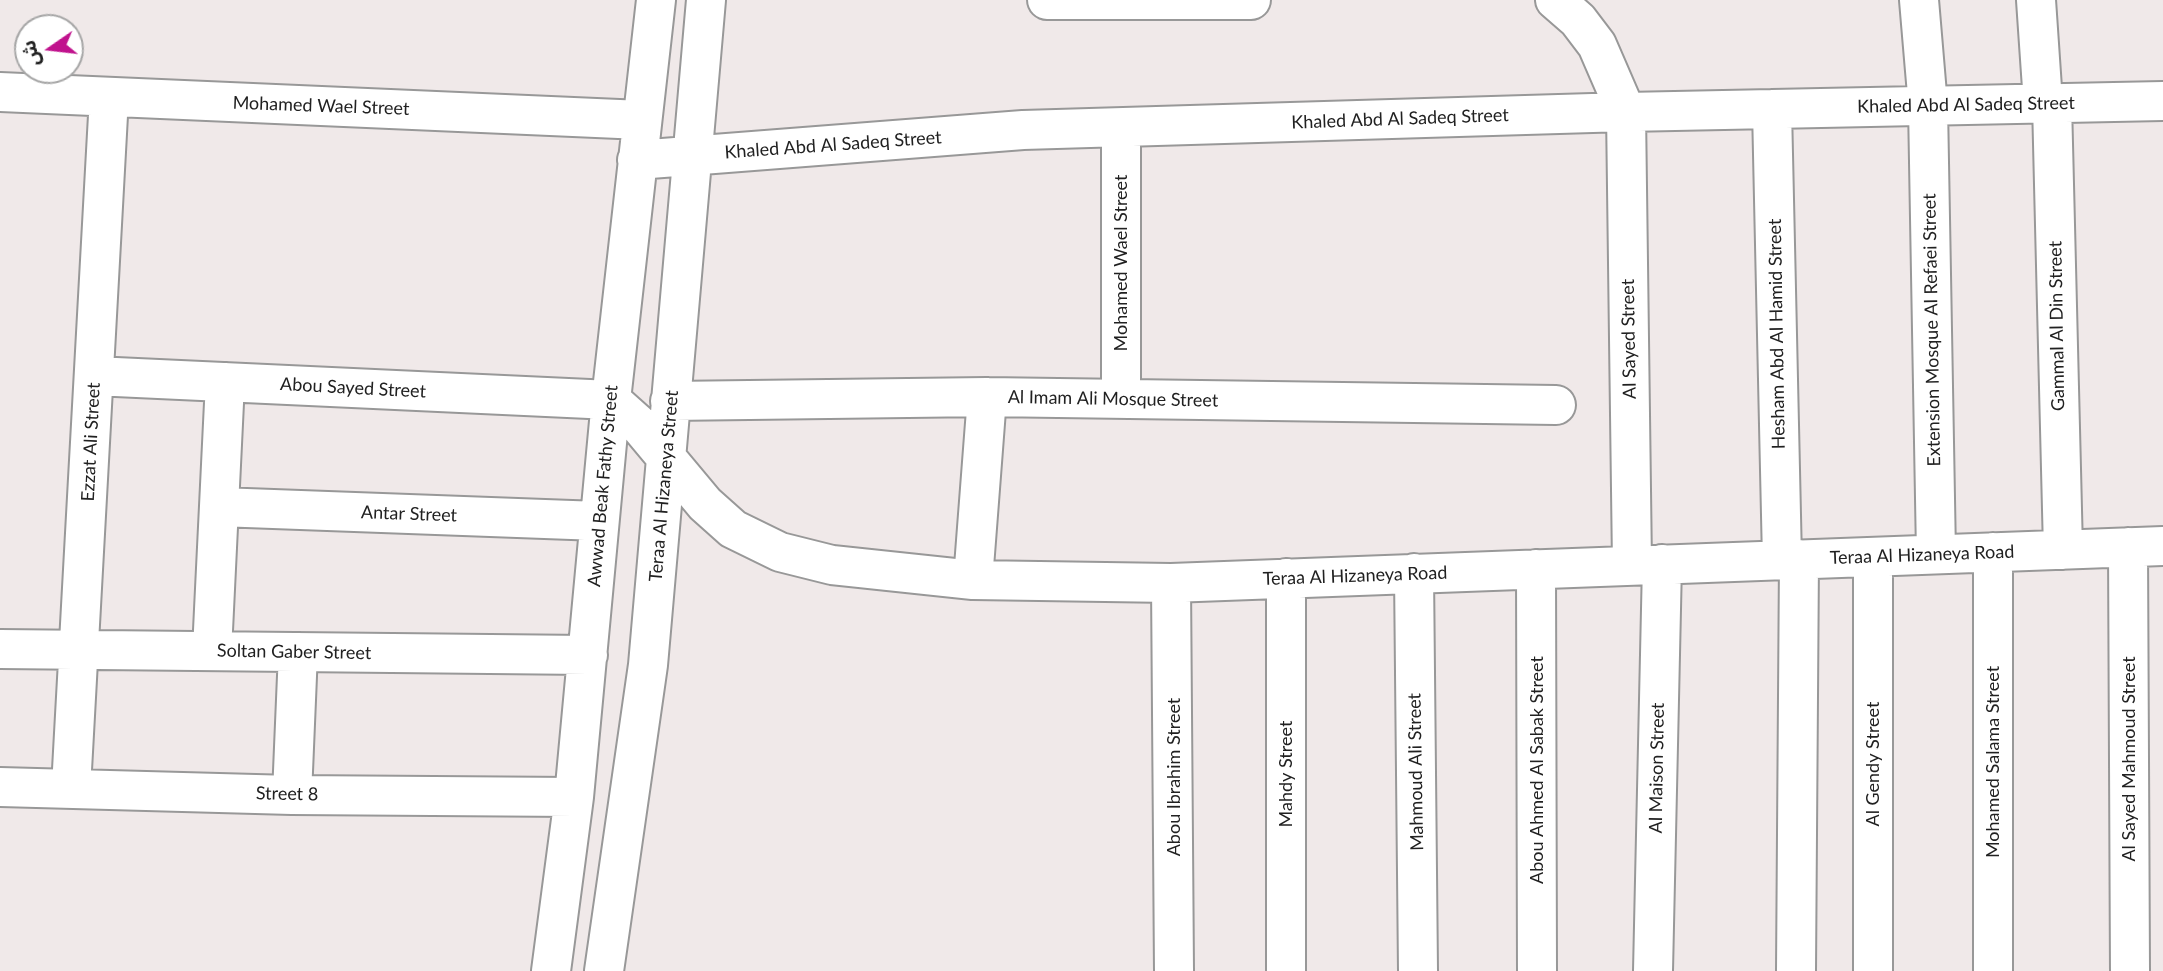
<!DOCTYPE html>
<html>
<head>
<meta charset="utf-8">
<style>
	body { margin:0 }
	#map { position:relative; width:2163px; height:971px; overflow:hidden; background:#f0e9e9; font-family:Lato,"Noto Sans Arabic",sans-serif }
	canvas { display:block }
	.north { position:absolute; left:14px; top:14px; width:70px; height:70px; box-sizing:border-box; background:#fff; border:2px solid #a6a6a6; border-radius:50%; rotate:256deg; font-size:19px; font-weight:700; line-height:28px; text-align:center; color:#212121 }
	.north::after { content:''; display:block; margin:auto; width:24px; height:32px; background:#c0128d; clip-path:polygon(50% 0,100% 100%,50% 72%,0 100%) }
</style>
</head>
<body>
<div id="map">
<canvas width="2163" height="971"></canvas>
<div class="north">ش</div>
</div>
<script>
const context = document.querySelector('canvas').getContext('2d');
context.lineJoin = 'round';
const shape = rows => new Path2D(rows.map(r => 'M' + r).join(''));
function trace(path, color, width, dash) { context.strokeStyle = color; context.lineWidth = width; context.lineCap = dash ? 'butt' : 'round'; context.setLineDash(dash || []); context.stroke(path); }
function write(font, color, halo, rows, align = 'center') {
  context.font = font + ' Lato,sans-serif'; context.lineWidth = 7; context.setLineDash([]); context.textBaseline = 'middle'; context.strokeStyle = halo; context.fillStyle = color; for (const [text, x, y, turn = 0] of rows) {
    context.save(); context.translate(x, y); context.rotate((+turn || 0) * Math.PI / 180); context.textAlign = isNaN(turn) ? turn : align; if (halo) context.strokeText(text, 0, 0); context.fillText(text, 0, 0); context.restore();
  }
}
const minor = shape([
	[1047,0,1251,0],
	[1555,0,1578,20,1597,45,1626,112,1632,565],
	[1919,0,1928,106,1936,554],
	[2036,0,2043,103],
	[0,92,642,120],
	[2052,103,2063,550],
	[1772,109,1782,560],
	[637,160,1023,130,1626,112,2163,101],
	[94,376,611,400,639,425,705,504,733,529,780,552,832,565,973,580,1171,583,2163,546],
	[1121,399,1121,128],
	[670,401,987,397,1556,405],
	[219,507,599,521],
	[2128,547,2130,971],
	[1536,569,1537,971],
	[1414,573,1418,971],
	[973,580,987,397],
	[1171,583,1174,971],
	[0,649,588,655],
	[212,651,225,382],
	[0,787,292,795,574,797],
	[71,788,109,97],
	[292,795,298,652],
	[551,971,574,797,611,400,656,0],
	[604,971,648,665,706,0],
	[1286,971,1286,578],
	[1653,971,1662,564],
	[1796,971,1799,559],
	[1873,971,1873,557],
	[1993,971,1993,552]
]);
const streetNames = [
	["Khaled Abd Al Sadeq Street",1966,105,-1],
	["Mohamed Wael Street",321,106,2],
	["Khaled Abd Al Sadeq Street",1400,119,-2],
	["Khaled Abd Al Sadeq Street",833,145,-4],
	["Mohamed Wael Street",1121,263,-90],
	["Gammal Al Din Street",2057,326,-91],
	["Extension Mosque Al Refaei Street",1932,330,-91],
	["Hesham Abd Al Hamid Street",1777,334,-91],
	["Al Sayed Street",1629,339,-91],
	["Abou Sayed Street",353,388,3],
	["Al Imam Ali Mosque Street",1113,399,1],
	["Ezzat Ali Street",91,442,-87],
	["Awwad Beak Fathy Street",603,486,-85],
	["Teraa Al Hizaneya Street",664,486,-85],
	["Antar Street",409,514,2],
	["Teraa Al Hizaneya Road",1922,555,-2],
	["Teraa Al Hizaneya Road",1355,576,-2],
	["Soltan Gaber Street",294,652,1],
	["Al Sayed Mahmoud Street",2129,759,-90],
	["Mohamed Salama Street",1993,762,-90],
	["Al Gendy Street",1873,764,-90],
	["Al Maison Street",1657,768,-89],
	["Abou Ahmed Al Sabak Street",1537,770,-90],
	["Mahmoud Ali Street",1416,772,-91],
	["Mahdy Street",1286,774,-90],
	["Abou Ibrahim Street",1174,777,-90],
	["Street 8",287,794,1]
];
trace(minor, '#989898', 42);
trace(minor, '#fff', 38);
write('18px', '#212121', '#fff', streetNames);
</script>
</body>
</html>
